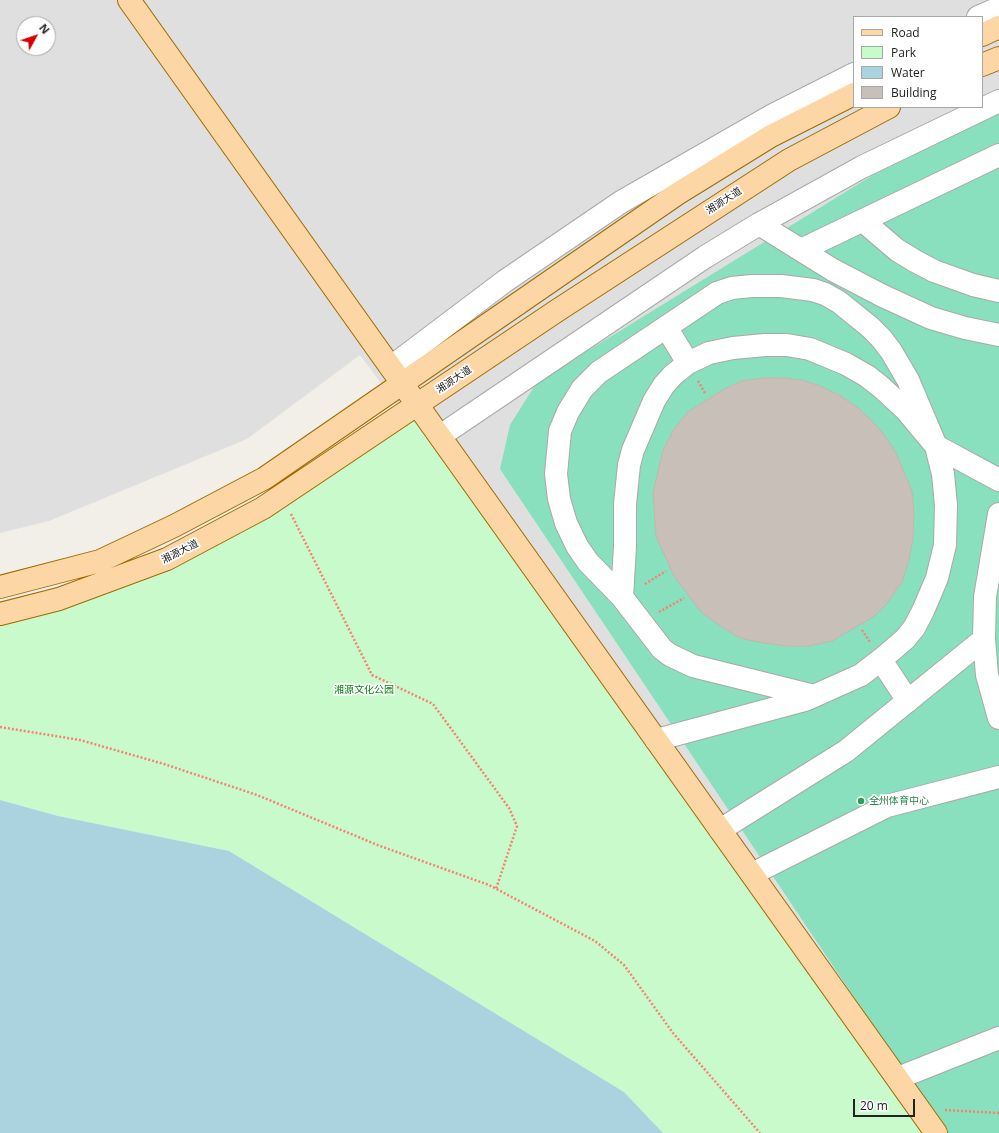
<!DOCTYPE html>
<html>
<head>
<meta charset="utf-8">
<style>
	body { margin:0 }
	#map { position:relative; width:999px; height:1133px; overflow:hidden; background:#f2efe9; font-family:"Open Sans",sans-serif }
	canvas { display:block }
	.legend { position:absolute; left:853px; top:16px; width:130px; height:92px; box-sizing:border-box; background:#fff; border:1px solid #a7a7a7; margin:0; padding:5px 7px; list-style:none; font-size:12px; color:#222 }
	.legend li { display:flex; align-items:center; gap:8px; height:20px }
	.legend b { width:20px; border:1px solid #a7a7a7 }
	.north { position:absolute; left:16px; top:16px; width:40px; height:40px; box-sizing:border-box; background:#fff; border:1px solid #a7a7a7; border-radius:50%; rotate:50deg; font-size:11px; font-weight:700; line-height:16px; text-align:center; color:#222 }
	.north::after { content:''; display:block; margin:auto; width:14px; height:18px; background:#d40000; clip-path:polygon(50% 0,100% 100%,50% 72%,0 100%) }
	.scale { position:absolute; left:853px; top:1099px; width:62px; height:18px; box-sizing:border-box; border:2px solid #222; border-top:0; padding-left:5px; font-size:12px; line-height:14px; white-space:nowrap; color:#222; -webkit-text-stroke:3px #fff; paint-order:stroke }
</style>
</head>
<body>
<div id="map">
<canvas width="999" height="1133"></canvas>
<ul class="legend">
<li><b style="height:5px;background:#fcd6a4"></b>Road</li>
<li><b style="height:11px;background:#c8facc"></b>Park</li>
<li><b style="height:11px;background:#aad3df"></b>Water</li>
<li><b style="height:11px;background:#c7bfb8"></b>Building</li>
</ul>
<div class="north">N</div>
<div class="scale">20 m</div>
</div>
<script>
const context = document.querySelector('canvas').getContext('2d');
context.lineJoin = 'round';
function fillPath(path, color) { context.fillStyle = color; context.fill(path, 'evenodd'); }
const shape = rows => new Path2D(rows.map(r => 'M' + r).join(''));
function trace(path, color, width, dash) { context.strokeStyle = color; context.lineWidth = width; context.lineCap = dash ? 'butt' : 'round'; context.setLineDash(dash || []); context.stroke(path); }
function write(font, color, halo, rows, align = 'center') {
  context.font = font + ' "Open Sans","Noto Sans SC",sans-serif'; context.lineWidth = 3.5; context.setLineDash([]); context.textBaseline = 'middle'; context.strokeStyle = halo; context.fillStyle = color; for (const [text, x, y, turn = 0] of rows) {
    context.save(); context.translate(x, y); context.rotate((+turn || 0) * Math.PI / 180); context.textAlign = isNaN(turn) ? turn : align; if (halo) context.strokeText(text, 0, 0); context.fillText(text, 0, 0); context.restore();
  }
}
const residential = shape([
	[0,0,999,0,999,1133,928,1133,472,506,360,355,247,439,49,521,0,533],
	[854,17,982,17,982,107,854,107],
	[24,24,48,24,48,48,24,48]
]);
const park = shape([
	[417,404,936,1133,663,1133,624,1092,229,851,58,816,0,800,0,614,168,559]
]);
const pitch = shape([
	[999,113,999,1133,945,1133,500,469,510,425,537,382,873,175]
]);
const water = shape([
	[0,800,58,816,229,851,624,1092,663,1133,0,1133]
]);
const building = shape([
	[763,378,782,378,802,380,820,386,841,396,857,407,872,421,883,433,896,453,912,491,914,513,913,538,909,560,902,582,891,598,883,608,873,617,832,641,809,646,786,646,763,643,740,638,720,626,701,612,674,576,656,536,653,493,663,450,674,429,688,412,724,389,742,381,763,378]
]);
const path = shape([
	[698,381,705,393],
	[291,514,372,675,433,704,509,808,517,826,496,889],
	[645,584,666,571],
	[659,612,684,598],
	[862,630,870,642],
	[0,727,80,740,164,764,257,795,380,846,489,885,595,941,624,965,673,1033,760,1133],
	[945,1110,999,1113]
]);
const minor = shape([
	[978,17,999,8],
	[863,221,897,250,915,261,934,271,973,285,999,291],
	[759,224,833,270,883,296,931,318,965,328,999,335],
	[801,250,999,155],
	[666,327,688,363],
	[391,367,505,281,621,202,773,115,854,74],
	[440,436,705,257,759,224,862,167,999,101],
	[999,514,985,597,984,639,987,675,999,718],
	[622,597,588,562,577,546,566,523,559,499,556,474,560,431,568,412,582,389,599,372,717,293,732,288,752,286,781,286,813,290,825,294,839,302,870,327,881,338,891,351,908,380,936,446,999,480],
	[881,660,908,701],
	[656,740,805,700,861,675,883,658,905,639,914,628,923,611,937,578,945,545,946,505,943,474,936,446,906,410,881,387,867,376,846,364,810,349,787,345,765,345,733,348,709,353,688,363,673,375,664,385,654,401,633,450,629,465,625,504,625,546,622,597,662,649,670,655,693,666,814,696],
	[720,830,846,751,984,639],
	[752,874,887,806,999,777],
	[898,1078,999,1038]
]);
const major = shape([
	[129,0,936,1133],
	[982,35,999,27],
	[982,65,999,58],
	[0,587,100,561,174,526,265,478,677,194,771,136,854,94],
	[0,614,59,599,167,559,263,508,558,310,789,160,889,107]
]);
const markers = [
	[861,801,4,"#2e9e5b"]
];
const streetNames = [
	["湘源大道",724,201,-33],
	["湘源大道",454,380,-34],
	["湘源大道",180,552,-27]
];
const parkNames = [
	["湘源文化公园",364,690]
];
const leisureNames = [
	["全州体育中心",869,801]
];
fillPath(residential, '#e0dfdf');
fillPath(park, '#c8facc');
fillPath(pitch, '#88e0be');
fillPath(water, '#aad3df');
fillPath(building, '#c7bfb8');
trace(building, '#c4b6ab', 1);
trace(minor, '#a9a9a9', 24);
trace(major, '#a06b00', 24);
trace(path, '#fa8072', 2.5, [2, 2]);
trace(minor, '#fff', 22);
trace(major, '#fcd6a4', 22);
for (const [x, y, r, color] of markers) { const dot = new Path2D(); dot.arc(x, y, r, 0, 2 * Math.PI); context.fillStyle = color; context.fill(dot); trace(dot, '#fff', 1.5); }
write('10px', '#222', '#fff', streetNames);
write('10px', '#0c8416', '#fff', parkNames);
write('10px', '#27864d', '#fff', leisureNames, 'left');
</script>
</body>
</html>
